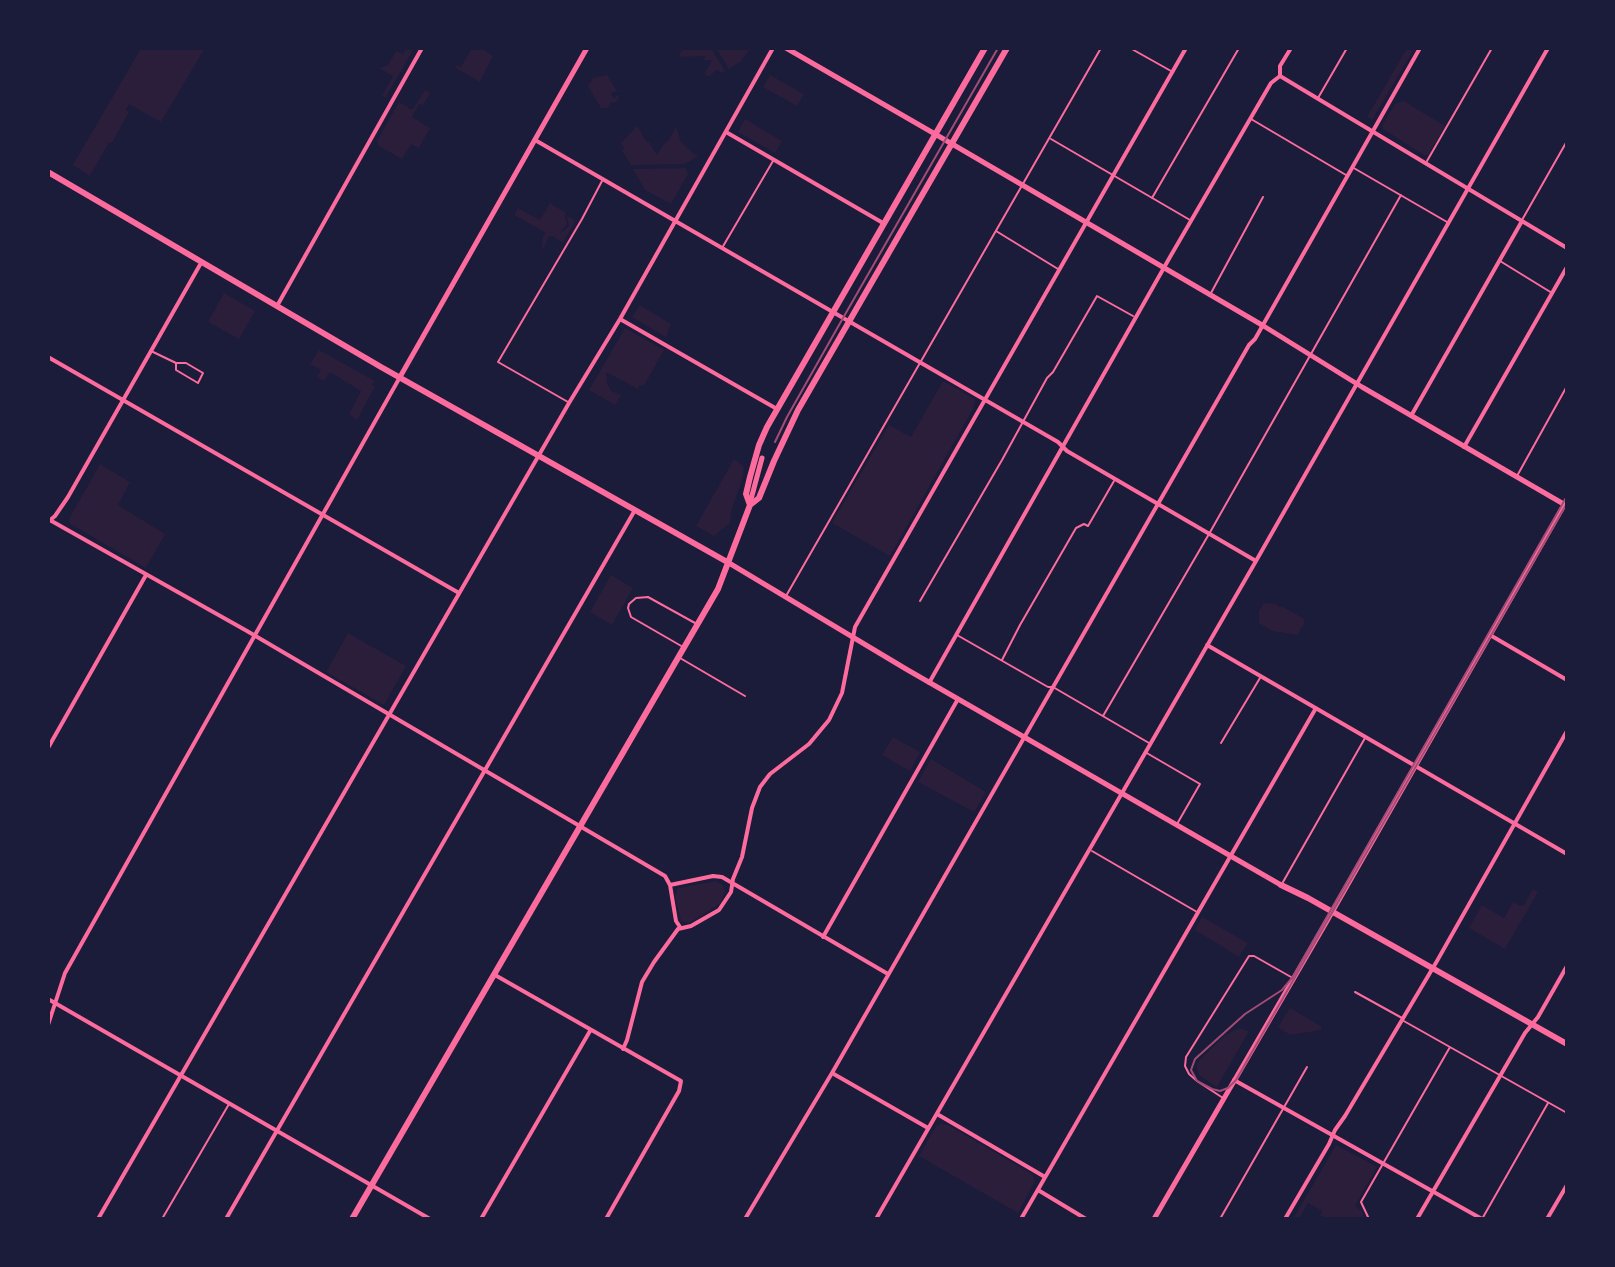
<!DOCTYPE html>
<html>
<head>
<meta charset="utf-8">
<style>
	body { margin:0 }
	#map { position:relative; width:1615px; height:1267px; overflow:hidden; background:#1b1b3a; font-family:"Nunito Sans",sans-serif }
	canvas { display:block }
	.frame { position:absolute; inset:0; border:50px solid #1b1b3a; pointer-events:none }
</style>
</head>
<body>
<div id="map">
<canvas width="1615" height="1267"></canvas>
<div class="frame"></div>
</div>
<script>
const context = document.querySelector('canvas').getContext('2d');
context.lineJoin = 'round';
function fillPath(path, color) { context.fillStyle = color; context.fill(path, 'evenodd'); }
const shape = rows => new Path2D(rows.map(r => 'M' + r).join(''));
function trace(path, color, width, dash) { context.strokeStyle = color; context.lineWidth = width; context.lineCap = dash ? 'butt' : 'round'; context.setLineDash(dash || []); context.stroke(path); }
const green = shape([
	[141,48,205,48,161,122,129,104,126,110,129,112,112,143,109,142,90,176,73,165],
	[407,48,414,48,386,97,384,97,382,96,393,76,368,62,380,68,388,65,396,51,403,54],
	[472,48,481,48,493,56,479,83,478,81,456,68,457,65,461,67],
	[683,48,711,48,725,71,721,73,717,69,710,76,706,76,705,73,712,60,704,60,705,56,678,57],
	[716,48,751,48,741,61,729,69],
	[1407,48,1413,51,1372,120,1367,117],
	[607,75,617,91,611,93,614,99,618,95,620,95,616,102,611,102,608,108,601,108,588,86,593,78],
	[770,75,804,94,797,106,763,87],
	[425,90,430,93,423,105,419,104,412,117,430,128,419,148,411,144,402,159,379,146,377,141,399,102,408,107,408,109,413,109],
	[1404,101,1445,126,1428,155,1424,155,1383,129,1383,124,1395,104],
	[745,119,782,141,775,153,738,132],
	[636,127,638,127,646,141,649,142,657,155,665,142,668,141,676,127,681,142,693,153,698,156,697,157,685,164,631,165,622,151,624,148,621,143],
	[686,168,688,174,671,204,645,190,633,169],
	[550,203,566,213,565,217,567,224,559,234,569,226,567,216,574,220,574,224,563,242,554,238,556,235,553,237,549,236,543,249,542,248,543,236,546,233,514,215,518,208,540,220],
	[224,293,255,311,239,339,208,322],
	[640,305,671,324,666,337,632,317],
	[625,328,664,350,644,386,640,385,638,389,606,372,607,383,611,391,621,395,615,405,589,390],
	[319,350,375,381,372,385,375,386,357,420,349,414,361,391,330,372,324,381,317,377,321,370,310,364],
	[943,381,973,398,975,401,974,407,890,556,832,523,889,425,911,437],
	[734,459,744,467,742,481,731,511,730,523,714,536,696,526],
	[100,464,130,482,118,505,165,534,146,568,69,523,70,517],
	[611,575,633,588,612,625,590,612],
	[1264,603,1275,604,1280,607,1281,606,1305,619,1303,627,1301,627,1298,635,1272,631,1259,623,1259,611],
	[348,633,406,666,384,705,326,672],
	[893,737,920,752,910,771,882,755],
	[931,759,986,792,974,812,918,782],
	[716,881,723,885,725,892,720,904,689,923,681,921,675,896,678,888],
	[1533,889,1538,892,1505,949,1469,928,1482,905,1504,918,1513,902,1520,906,1524,905],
	[1202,917,1248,943,1239,957,1195,930],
	[1290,1008,1322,1027,1321,1030,1290,1035,1278,1027],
	[1239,1028,1249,1031,1217,1087,1200,1076,1197,1069,1197,1063,1225,1035],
	[941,1124,948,1125,1032,1174,1035,1181,1018,1213,919,1156,936,1126],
	[1336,1145,1377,1167,1355,1206,1362,1211,1364,1219,1326,1219,1320,1215,1322,1211,1308,1203,1299,1219,1293,1219]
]);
const service = shape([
	[1130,48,1171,71],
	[1318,98,1347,48],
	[1251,119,1346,175],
	[1051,139,1190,220],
	[1427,161,1492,48],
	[1352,167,1447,222],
	[1152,198,1239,48],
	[1522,220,1567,141],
	[996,231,1058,269],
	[722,248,773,161],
	[1500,261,1552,293],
	[1211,293,1263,197],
	[151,351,176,363,186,363,203,373,198,383,176,370,176,363],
	[568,402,498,362,582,219,602,181],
	[1517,476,1567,386],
	[786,596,1101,48],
	[920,601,1002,460,1047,378,1053,372,1097,296,1133,316],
	[957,635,1048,687,1053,687,1149,743],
	[683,647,631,617,628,608,629,604,636,598,648,597,695,623],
	[680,658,745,696],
	[1002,660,1020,625,1076,528,1084,524,1088,526,1114,481],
	[1103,716,1209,534,1401,195],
	[1221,743,1260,678],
	[1145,752,1200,784,1177,824],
	[1092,851,1197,912],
	[1283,882,1365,738],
	[1355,992,1402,1018],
	[1402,1020,1567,1113],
	[1223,1098,1197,1081,1189,1074,1185,1066,1186,1057,1249,956,1254,956,1291,977],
	[162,1219,229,1104],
	[1220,1219,1307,1067],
	[1369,1219,1361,1202,1450,1047],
	[1482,1219,1548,1103]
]);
const minor = shape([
	[1280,76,1567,248],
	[726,132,883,223],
	[535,140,1058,442,1067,451,1256,561],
	[277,306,422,48],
	[620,319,777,409],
	[48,357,459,593],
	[1411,416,1522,221],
	[1464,447,1567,267],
	[48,519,247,631,665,876,670,885,676,921,680,927],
	[48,522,55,516,68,497,201,263],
	[1490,635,1567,680],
	[1207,645,1567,854],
	[929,683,1170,257,1271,83,1280,76,1280,66,1291,48],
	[48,748,146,575],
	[670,885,713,876,722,877,888,974],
	[823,937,958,699],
	[495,975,681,1081,679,1091,606,1219],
	[48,999,430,1219],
	[48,1025,65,973,400,377],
	[623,1049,627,1040,642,982,654,962,678,929,691,926,719,910,731,892,733,879,742,857,752,808,760,787,770,774,809,744,829,720,842,693,855,627,1186,48],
	[832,1073,928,1128],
	[1234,1080,1482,1219],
	[937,1114,1045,1177],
	[1038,1190,1086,1219],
	[98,1219,569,403,620,319,773,48],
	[226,1219,635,510],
	[481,1219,590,1031],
	[745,1219,832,1073,1249,345,1255,339,1420,48],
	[876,1219,1256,561,1548,48],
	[1021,1219,1316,708],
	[1285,1219,1329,1144,1335,1130,1345,1116,1437,961,1567,731],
	[1417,1219,1525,1033,1538,1017,1567,966],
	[1547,1219,1567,1185]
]);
const tertiary = shape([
	[786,48,935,134],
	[1262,325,1362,387,1567,506],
	[400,377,587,48]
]);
const secondary = shape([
	[935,134,1262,325],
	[750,503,762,458],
	[729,563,906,669,1281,885],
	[1154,1219,1327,921,1567,500]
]);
const primary = shape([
	[48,172,381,367,729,563],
	[750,505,746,494,750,477,759,445,767,427,985,48],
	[1281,885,1308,898,1567,1044],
	[352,1219,718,589,750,505,759,498,774,461,798,410,1007,48]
]);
const tram = shape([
	[775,442,787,417,843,318,998,48],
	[1567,496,1292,978,1282,990,1245,1014,1195,1059,1191,1070,1197,1081,1212,1089,1220,1091,1228,1088,1236,1080,1567,503]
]);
fillPath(green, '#2a1e3b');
trace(service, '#ff6b9d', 2);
trace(minor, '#ff6b9d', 4);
trace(tertiary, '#ff6b9d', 5);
trace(secondary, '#ff6b9d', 5);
trace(primary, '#ff6b9d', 6);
trace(tram, '#a44b75', 2);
</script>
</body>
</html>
